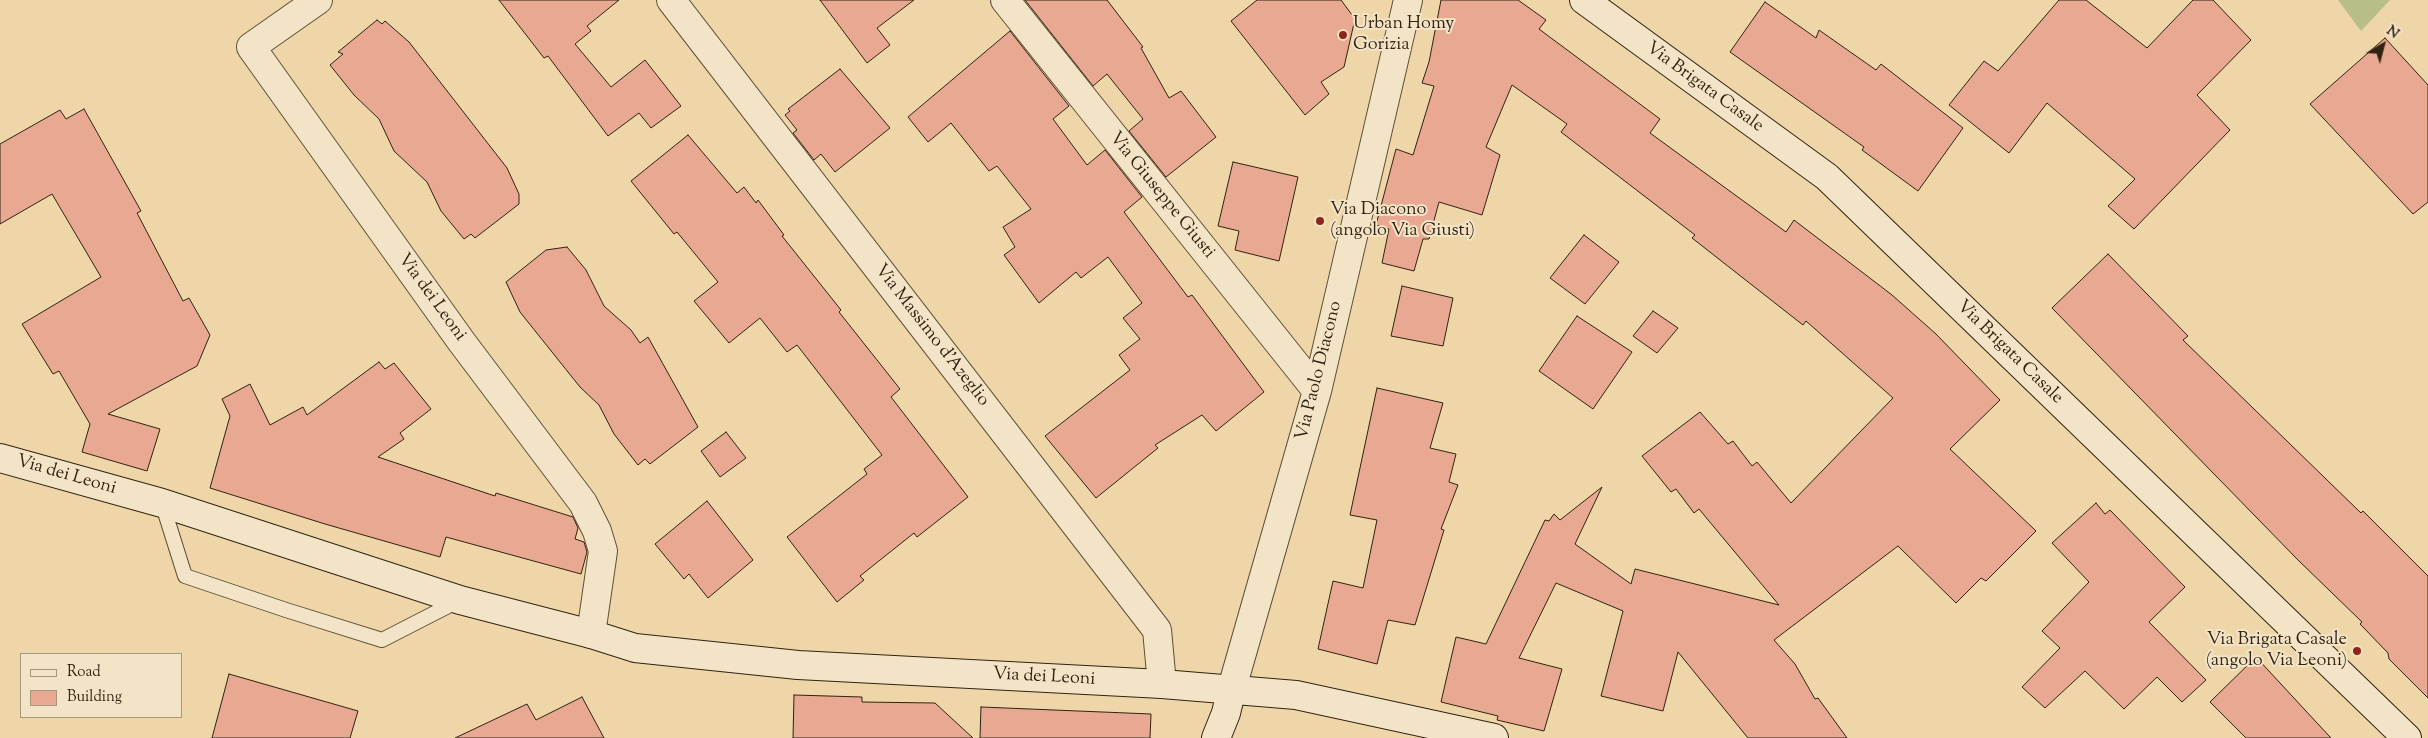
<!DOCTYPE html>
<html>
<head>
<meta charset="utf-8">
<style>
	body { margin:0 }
	#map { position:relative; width:2428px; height:738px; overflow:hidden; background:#eed6a9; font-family:"Sorts Mill Goudy",serif }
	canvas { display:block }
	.legend { position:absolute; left:20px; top:653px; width:162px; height:65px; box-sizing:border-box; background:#f4e4c7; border:1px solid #a6977f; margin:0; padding:6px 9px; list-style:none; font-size:15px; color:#302312 }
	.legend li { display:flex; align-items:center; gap:10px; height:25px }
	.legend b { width:25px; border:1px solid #a6977f }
	.north { position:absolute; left:2358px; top:20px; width:50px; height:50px; -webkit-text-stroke:4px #f4e4c7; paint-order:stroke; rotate:37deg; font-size:14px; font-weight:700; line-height:20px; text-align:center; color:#302312 }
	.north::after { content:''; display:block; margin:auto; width:18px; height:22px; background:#302312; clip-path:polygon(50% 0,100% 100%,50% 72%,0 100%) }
</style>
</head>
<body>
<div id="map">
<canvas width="2428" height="738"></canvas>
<ul class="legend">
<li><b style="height:6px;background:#f4e4c7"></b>Road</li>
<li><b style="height:14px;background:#e8a891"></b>Building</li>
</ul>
<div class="north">N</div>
</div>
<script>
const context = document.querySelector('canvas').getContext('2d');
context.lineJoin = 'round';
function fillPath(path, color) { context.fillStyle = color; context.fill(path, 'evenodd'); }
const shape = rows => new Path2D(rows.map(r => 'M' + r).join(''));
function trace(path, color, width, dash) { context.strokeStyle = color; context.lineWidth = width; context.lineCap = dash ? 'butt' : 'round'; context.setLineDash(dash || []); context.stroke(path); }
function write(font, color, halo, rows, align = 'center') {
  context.font = font + ' "Sorts Mill Goudy",serif'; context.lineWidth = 4; context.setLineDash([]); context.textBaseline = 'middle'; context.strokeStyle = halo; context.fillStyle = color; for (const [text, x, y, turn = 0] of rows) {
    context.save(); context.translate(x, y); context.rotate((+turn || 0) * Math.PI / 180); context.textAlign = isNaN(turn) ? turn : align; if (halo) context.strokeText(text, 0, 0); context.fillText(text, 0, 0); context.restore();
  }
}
const green = shape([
	[2338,0,2390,0,2361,31]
]);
const building = shape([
	[499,0,619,0,587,26,591,31,575,44,611,87,645,60,681,106,651,128,639,113,608,136,548,56,544,58,499,0],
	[820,0,914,0,877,28,890,45,867,63,820,0],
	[1025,0,1107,0,1143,47,1141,48,1169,98,1181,91,1216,137,1166,177,1129,131,1143,119,1107,74,1093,86,1025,0],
	[1257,0,1341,0,1355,19,1344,67,1321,82,1329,94,1305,115,1231,21,1257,0],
	[1441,0,1518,0,1546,20,1539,29,1660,119,1650,133,1786,232,1794,220,1892,295,1936,334,2000,400,1950,449,2036,531,1986,581,1981,578,1956,603,1898,546,1774,640,1795,664,1815,699,1818,698,1847,738,1748,738,1678,652,1663,711,1601,696,1623,611,1556,583,1519,658,1562,669,1544,731,1497,720,1498,716,1441,702,1456,637,1486,644,1545,520,1549,521,1554,514,1560,520,1602,487,1575,544,1631,584,1635,569,1779,605,1699,509,1694,513,1676,489,1671,492,1642,456,1700,412,1728,444,1733,441,1752,466,1757,462,1791,503,1893,398,1806,321,1803,325,1692,238,1695,235,1561,132,1567,124,1512,85,1486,147,1500,155,1482,215,1439,202,1429,239,1423,239,1414,271,1382,263,1389,229,1376,225,1396,149,1413,155,1434,86,1422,83,1429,62,1441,0],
	[2059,0,2086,0,2147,48,2193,0,2213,0,2251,40,2197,95,2230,130,2134,229,2108,206,2135,179,2047,103,2009,153,1949,105,1984,61,1998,71,2059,0],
	[1765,2,1816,38,1819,30,1876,70,1881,64,1963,128,1918,191,1862,150,1864,147,1730,52,1765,2],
	[377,20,382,24,385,21,409,42,507,168,519,194,519,204,475,238,471,234,464,239,441,211,427,182,394,151,379,119,354,95,330,65,343,54,338,52,377,20],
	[1010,31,1069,106,1053,119,1087,165,1105,150,1142,197,1124,212,1188,297,1192,295,1264,392,1216,431,1202,415,1155,445,1158,448,1096,498,1045,436,1130,370,1119,355,1140,339,1123,318,1142,303,1108,257,1081,278,1076,272,1039,303,1004,255,1015,247,1003,227,1031,209,997,166,989,171,951,123,928,142,908,117,1010,31],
	[2385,38,2428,85,2428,202,2413,214,2310,104,2385,38],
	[840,69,890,128,835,172,821,154,814,160,793,133,797,130,785,115,790,111,788,109,840,69],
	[84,109,141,211,137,213,183,301,189,298,210,335,197,366,108,414,160,429,147,471,82,452,90,424,59,371,53,374,22,324,101,277,52,194,0,224,0,144,60,110,66,119,84,109],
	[688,135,737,193,744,187,756,203,758,200,784,235,782,236,841,310,839,312,900,389,891,397,968,497,917,537,914,533,860,576,864,580,837,602,787,537,867,474,864,469,882,455,797,345,787,352,760,318,729,343,694,301,718,282,677,232,674,234,631,181,688,135],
	[1233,162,1298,177,1279,261,1235,250,1239,231,1218,226,1233,162],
	[1584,235,1619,262,1585,304,1550,278,1584,235],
	[567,247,586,270,604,306,631,330,640,343,648,337,698,427,650,464,645,459,638,465,614,434,599,405,580,387,520,312,506,282,546,250,567,247],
	[2108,254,2188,336,2183,340,2361,513,2363,511,2428,576,2428,698,2389,659,2388,653,2360,624,2362,622,2298,560,2052,308,2108,254],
	[1402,286,1453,298,1443,346,1391,336,1402,286],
	[1653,311,1678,328,1657,353,1633,336,1653,311],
	[1577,316,1632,352,1593,409,1539,371,1577,316],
	[379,362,385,369,394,363,431,409,400,433,404,439,378,457,495,496,496,493,573,517,578,528,575,539,584,542,587,552,581,574,446,537,440,557,325,524,210,488,230,416,222,399,250,384,270,425,303,407,307,415,379,362],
	[1377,388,1443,403,1430,448,1456,454,1449,482,1458,485,1441,529,1444,530,1415,625,1388,620,1377,664,1318,649,1333,581,1363,588,1377,520,1350,515,1377,388],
	[726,432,746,458,720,477,701,451,726,432],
	[707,501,753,560,708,598,689,574,684,579,655,544,707,501],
	[2096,503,2105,514,2110,510,2185,587,2149,622,2206,680,2182,702,2157,677,2124,709,2085,671,2045,708,2022,687,2060,648,2042,631,2089,582,2052,543,2096,503],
	[2256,657,2305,710,2331,738,2246,738,2210,702,2256,657],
	[229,674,358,711,350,738,212,738,229,674],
	[794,695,862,697,862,702,935,703,973,738,793,738,794,695],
	[582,697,604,738,455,738,527,704,536,720,582,697],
	[981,707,1151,714,1150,738,980,738,981,707]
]);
const lane = shape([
	[162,503,185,576,286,610,382,640,460,600]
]);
const street = shape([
	[318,0,251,47,461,341,583,503,597,531,603,551,591,634],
	[671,0,1157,630,1162,684],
	[1005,0,1317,391],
	[1232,688,1317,391,1408,0]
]);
const secondary = shape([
	[1584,0,1827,177,2407,738],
	[0,458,162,503,460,600,591,634,635,648,798,665,1162,684,1296,695,1494,738],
	[1216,738,1226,713,1232,688]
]);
const markers = [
	[1343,35,5,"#8f2418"],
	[1320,221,5,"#8f2418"],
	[2357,651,5,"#8f2418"]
];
const poiNames = [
	["Urban Homy",1353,25],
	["Gorizia",1353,46],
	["Via Diacono",1330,211],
	["(angolo Via Giusti)",1330,232],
	["Via Brigata Casale",2347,641,"right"],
	["(angolo Via Leoni)",2347,662,"right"]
];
const streetNames = [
	["Via Brigata Casale",1704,88,36],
	["Via Giuseppe Giusti",1161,196,51],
	["Via dei Leoni",431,298,54],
	["Via Massimo d'Azeglio",931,336,52],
	["Via Brigata Casale",2009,353,44],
	["Via Paolo Diacono",1320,371,-76],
	["Via dei Leoni",66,476,16],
	["Via dei Leoni",1044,678,3]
];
fillPath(green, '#b9bd87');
fillPath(building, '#e8a891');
trace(building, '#302312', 1);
trace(lane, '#605038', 16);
trace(street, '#605038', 30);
trace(secondary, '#302312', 30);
trace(lane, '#f4e4c7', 14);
trace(street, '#f4e4c7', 28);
trace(secondary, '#f4e4c7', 28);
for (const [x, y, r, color] of markers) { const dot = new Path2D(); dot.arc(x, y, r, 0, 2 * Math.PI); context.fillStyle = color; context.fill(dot); trace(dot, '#f4e4c7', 2); }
write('18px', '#302312', '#f4e4c7', poiNames, 'left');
write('18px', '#302312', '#f4e4c7', streetNames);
</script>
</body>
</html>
